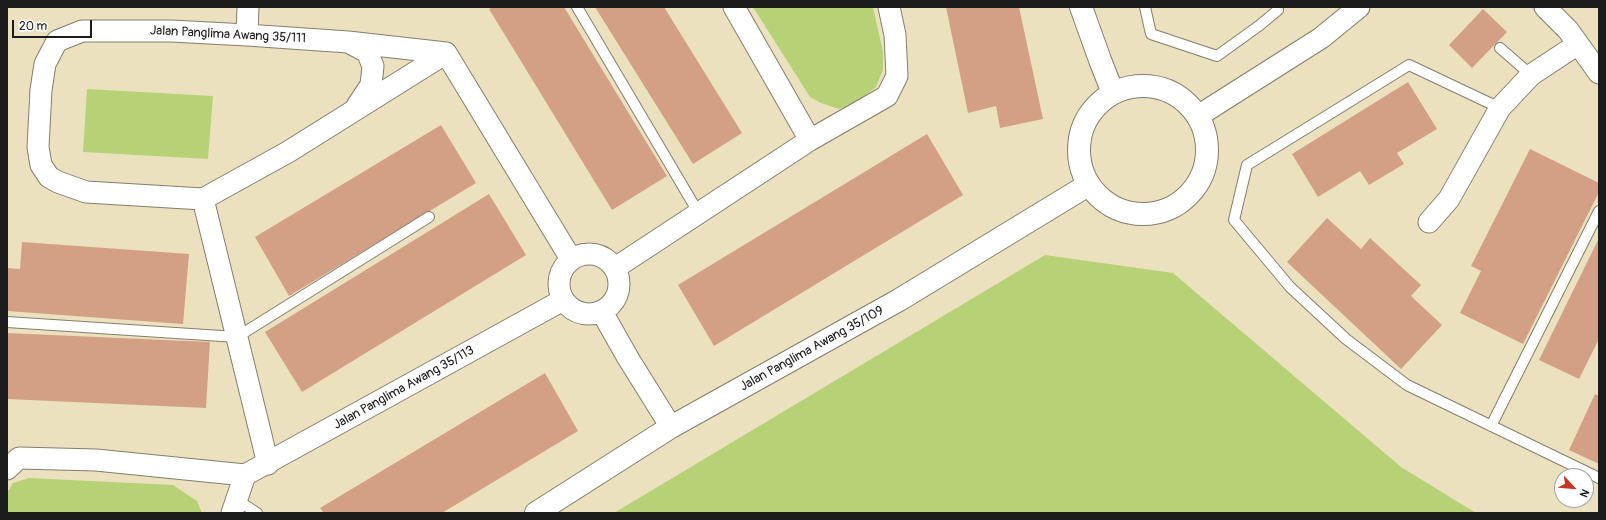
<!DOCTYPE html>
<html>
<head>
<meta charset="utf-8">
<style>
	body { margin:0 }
	#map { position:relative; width:1606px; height:520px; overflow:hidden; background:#ece1be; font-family:Pangolin,sans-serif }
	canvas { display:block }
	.frame { position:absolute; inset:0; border:8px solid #1c1c1c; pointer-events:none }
	.north { position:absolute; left:1554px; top:468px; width:40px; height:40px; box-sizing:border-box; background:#fff; border:1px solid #a4a4a4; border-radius:50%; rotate:116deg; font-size:11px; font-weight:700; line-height:16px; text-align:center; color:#1c1c1c }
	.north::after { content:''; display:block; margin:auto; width:14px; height:18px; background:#c8321e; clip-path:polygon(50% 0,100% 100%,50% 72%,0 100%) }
	.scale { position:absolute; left:12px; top:20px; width:80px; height:18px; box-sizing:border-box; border:2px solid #1c1c1c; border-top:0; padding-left:5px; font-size:12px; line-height:14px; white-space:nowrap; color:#1c1c1c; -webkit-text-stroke:3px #fff; paint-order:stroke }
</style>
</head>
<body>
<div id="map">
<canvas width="1606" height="520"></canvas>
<div class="frame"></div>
<div class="north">N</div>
<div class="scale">20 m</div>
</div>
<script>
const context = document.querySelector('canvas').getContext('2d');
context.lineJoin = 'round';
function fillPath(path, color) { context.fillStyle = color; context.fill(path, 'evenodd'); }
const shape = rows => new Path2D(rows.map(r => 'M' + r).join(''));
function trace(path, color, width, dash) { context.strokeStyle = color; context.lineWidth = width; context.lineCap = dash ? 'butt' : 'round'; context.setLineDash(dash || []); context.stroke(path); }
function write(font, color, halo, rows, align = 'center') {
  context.font = font + ' Pangolin,sans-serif'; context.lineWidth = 4; context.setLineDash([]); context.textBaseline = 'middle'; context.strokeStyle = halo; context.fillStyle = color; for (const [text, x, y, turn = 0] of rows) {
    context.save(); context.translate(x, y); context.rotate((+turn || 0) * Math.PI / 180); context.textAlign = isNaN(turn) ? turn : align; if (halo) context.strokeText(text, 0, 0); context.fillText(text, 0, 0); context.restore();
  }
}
const green = shape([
	[753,7,873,7,883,52,883,70,876,87,854,104,839,109,821,103,810,97],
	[87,89,213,96,208,159,83,152],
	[1045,255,1173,273,1401,467,1476,513,614,513],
	[29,478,173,485,197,501,202,513,7,513,7,493,13,483]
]);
const building = shape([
	[493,7,564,7,667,176,612,210,489,9],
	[595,7,664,7,742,133,693,164],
	[946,7,1019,7,1043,119,1000,128,996,106,968,113],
	[1483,9,1507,32,1472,68,1449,45],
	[1408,82,1437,129,1397,153,1404,164,1369,185,1360,171,1318,197,1292,154],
	[441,125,476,183,289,296,255,237],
	[927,134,963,195,714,346,678,285],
	[1530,149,1599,183,1599,192,1523,344,1460,313,1481,271,1471,266],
	[489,194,526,255,302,392,265,332],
	[1327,218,1361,249,1370,238,1421,285,1411,296,1442,325,1401,369,1287,262],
	[1599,238,1599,339,1579,379,1539,360],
	[22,242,189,254,183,324,7,311,7,268,20,269],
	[7,333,210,342,206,408,7,399],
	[545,373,578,431,442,513,324,513,320,508],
	[1595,394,1599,396,1599,464,1569,450]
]);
const service = shape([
	[577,7,698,212],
	[1145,7,1151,34,1217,56,1260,25,1278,10,1277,7],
	[1500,48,1531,75],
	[1500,108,1409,65,1247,165,1234,220,1290,287,1346,339,1407,385,1599,478],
	[7,322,237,337,429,217],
	[1491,426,1599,211],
	[237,500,257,513]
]);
const minor = shape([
	[734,7,810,140],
	[1545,7,1568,30,1599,73],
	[82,31,171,31,247,35,348,42,446,53,288,152,203,199,86,192,58,182,49,177,41,165,38,147,41,90,45,64,57,41,82,31],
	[247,35,248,7],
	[350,43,367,52,373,66,371,85,357,106],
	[446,53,571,259],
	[1198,116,1321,38,1359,7],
	[203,199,268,464],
	[1429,222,1449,199,1500,108,1531,75,1578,44],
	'559 284a30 30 0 1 1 60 0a30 30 0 1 1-60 0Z',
	[615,268,810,140,887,96,897,76,895,35,889,7],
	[602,312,628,358,671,427],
	[7,469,19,458,96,460,245,475,232,513],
	[245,475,563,300]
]);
const tertiary = shape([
	[1081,7,1100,60,1113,93],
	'1079 150a64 64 0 1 1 128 0a64 64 0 1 1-128 0Z',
	[536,513,671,427,899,300,1088,185]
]);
const streetNames = [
	["Jalan Panglima Awang 35/111",228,35,3],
	["Jalan Panglima Awang 35/109",812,349,-29],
	["Jalan Panglima Awang 35/113",404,388,-29]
];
fillPath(green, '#b7d176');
fillPath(building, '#d3a086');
trace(service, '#847e6d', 12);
trace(minor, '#847e6d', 23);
trace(tertiary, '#847e6d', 24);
trace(service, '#fff', 10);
trace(minor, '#fff', 21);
trace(tertiary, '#fff', 22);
write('13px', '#1c1c1c', '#fff', streetNames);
</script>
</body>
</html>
